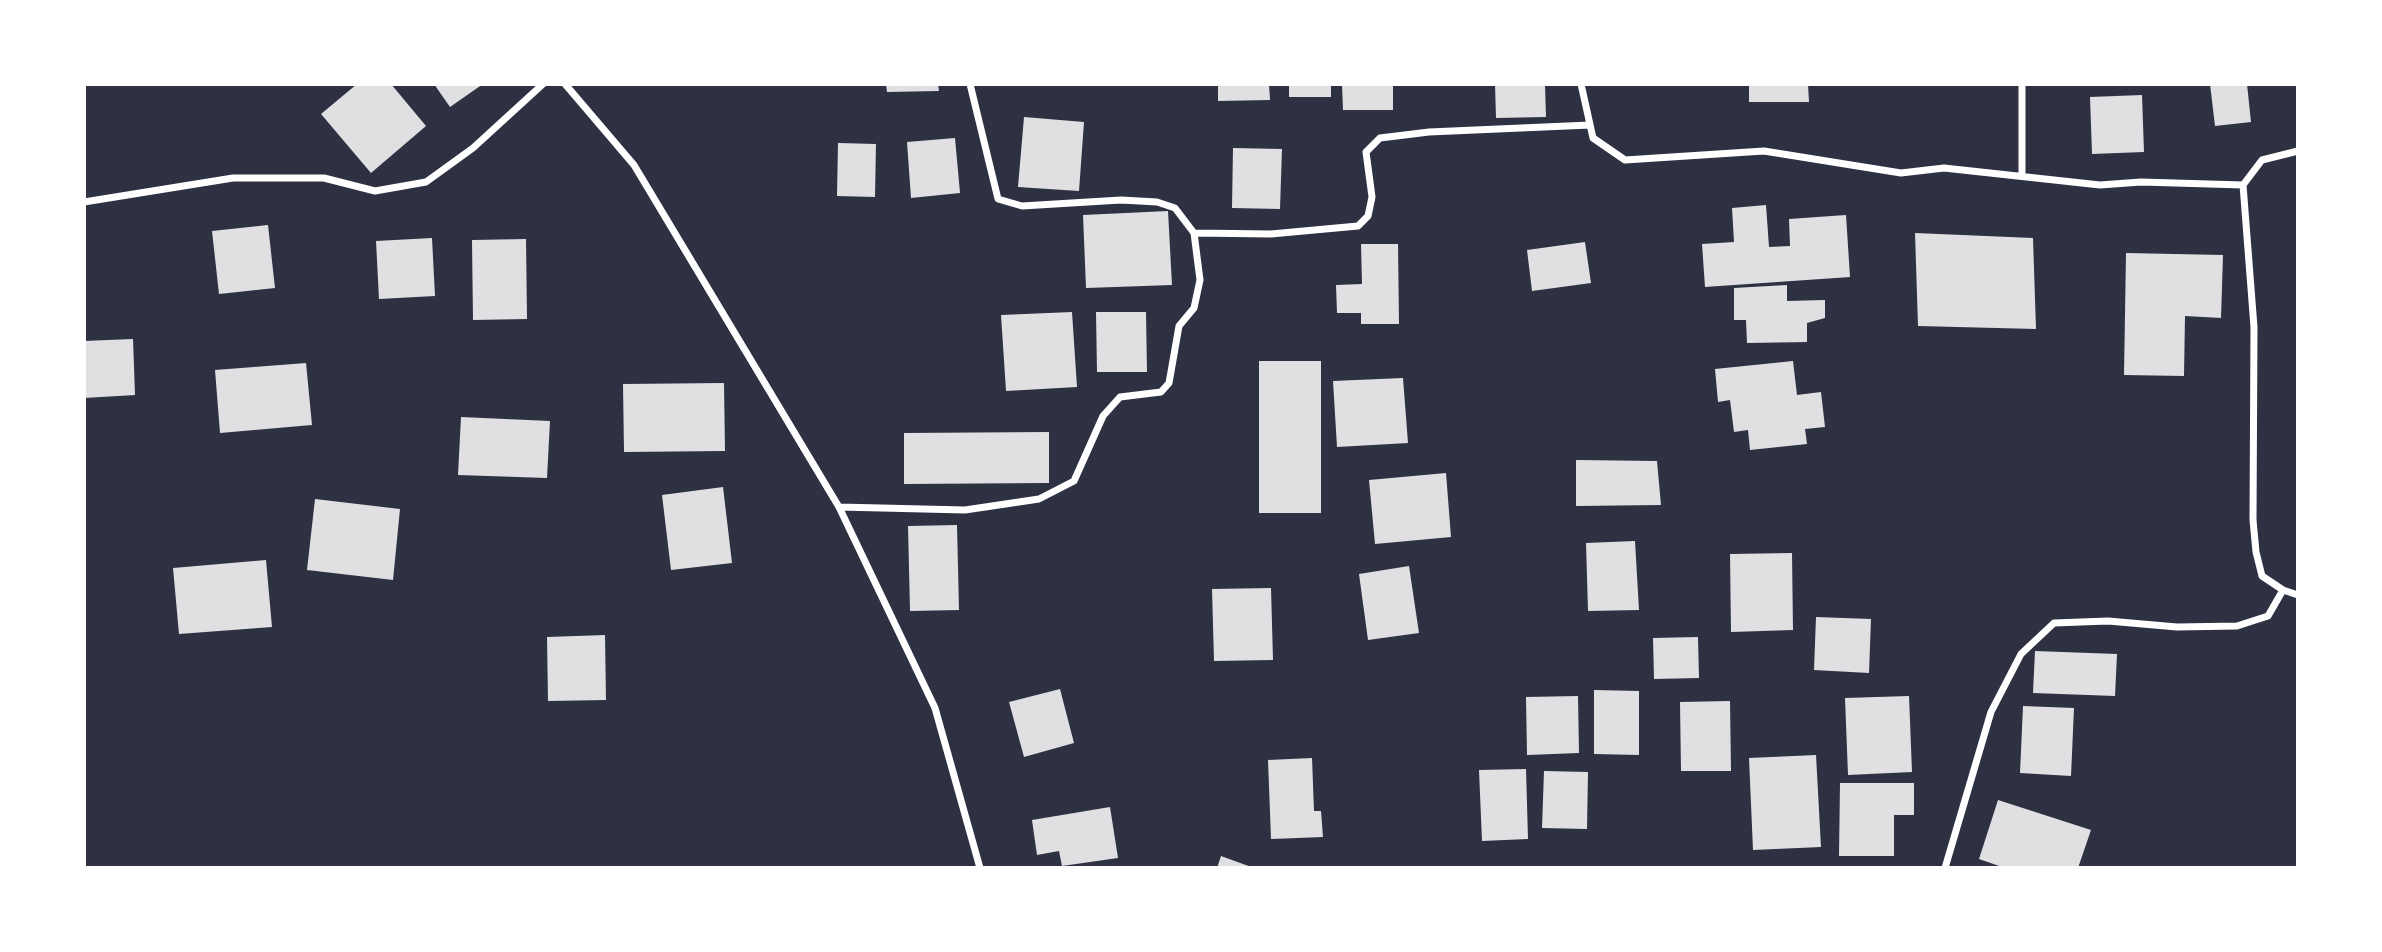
<!DOCTYPE html>
<html>
<head>
<meta charset="utf-8">
<style>
	body { margin:0 }
	#map { position:relative; width:2382px; height:952px; overflow:hidden; background:#2d3142; font-family:Cabin,sans-serif }
	canvas { display:block }
	.frame { position:absolute; inset:0; border:86px solid #fff; pointer-events:none }
</style>
</head>
<body>
<div id="map">
<canvas width="2382" height="952"></canvas>
<div class="frame"></div>
</div>
<script>
const context = document.querySelector('canvas').getContext('2d');
context.lineJoin = 'round';
function fillPath(path, color) { context.fillStyle = color; context.fill(path, 'evenodd'); }
const shape = rows => new Path2D(rows.map(r => 'M' + r).join(''));
function trace(path, color, width, dash) { context.strokeStyle = color; context.lineWidth = width; context.lineCap = dash ? 'butt' : 'round'; context.setLineDash(dash || []); context.stroke(path); }
const building = shape([
	[357,84,391,84,426,126,371,173,321,114],
	[434,84,483,84,450,107],
	[886,84,938,84,939,91,887,92],
	[1218,84,1269,84,1270,100,1218,101],
	[1289,84,1331,84,1331,97,1289,97],
	[1342,84,1393,84,1393,110,1343,110],
	[1495,84,1545,84,1546,117,1496,118],
	[1749,84,1808,84,1809,102,1749,102],
	[2210,84,2247,84,2251,122,2215,126],
	[2142,95,2144,152,2092,154,2090,97],
	[1024,117,1084,122,1079,191,1018,187],
	[955,138,960,193,911,198,907,142],
	[838,143,876,144,875,197,837,196],
	[1233,148,1282,149,1280,209,1232,208],
	[1766,205,1769,247,1790,246,1789,219,1846,215,1850,277,1705,287,1702,244,1734,242,1732,208],
	[1168,211,1172,285,1086,288,1083,215],
	[268,225,275,288,219,294,212,231],
	[1915,233,2033,238,2036,329,1918,326],
	[432,238,435,296,379,299,376,241],
	[526,239,527,319,473,320,472,240],
	[1585,242,1591,283,1532,291,1527,250],
	[1361,244,1398,244,1399,324,1361,324,1361,313,1337,313,1336,285,1362,284],
	[2126,253,2223,255,2221,318,2185,316,2184,376,2124,375],
	[1787,285,1787,301,1825,300,1825,318,1807,323,1807,342,1747,343,1746,320,1734,320,1734,288],
	[1072,312,1077,387,1006,391,1001,315],
	[1096,312,1146,312,1147,372,1097,372],
	[133,339,135,395,84,398,84,341],
	[1259,361,1321,361,1321,513,1259,513],
	[1793,361,1797,395,1821,392,1825,427,1805,429,1807,444,1750,450,1748,430,1734,432,1730,400,1718,402,1715,369],
	[306,363,312,425,220,433,215,370],
	[1403,378,1408,443,1337,447,1333,381],
	[724,383,725,451,624,452,623,384],
	[461,417,550,421,547,478,458,475],
	[1049,432,1049,483,904,484,904,433],
	[1576,460,1657,461,1661,505,1576,506],
	[1446,473,1451,537,1375,544,1369,480],
	[723,487,732,563,671,570,662,495],
	[315,499,400,509,393,580,307,570],
	[957,525,959,610,910,611,908,526],
	[1635,541,1639,610,1588,611,1586,543],
	[1792,553,1793,630,1731,632,1730,554],
	[266,560,272,627,179,634,173,568],
	[1409,566,1419,633,1368,640,1359,574],
	[1271,588,1273,660,1214,661,1212,589],
	[1816,617,1871,619,1869,673,1814,670],
	[605,635,606,700,548,701,547,637],
	[1698,637,1699,678,1654,679,1653,638],
	[2035,651,2117,654,2115,696,2033,693],
	[1060,689,1074,743,1024,757,1009,702],
	[1594,690,1639,691,1639,755,1594,754],
	[1578,696,1579,753,1527,755,1526,697],
	[1909,696,1912,772,1848,775,1845,698],
	[1730,701,1731,771,1681,771,1680,702],
	[2023,706,2074,708,2071,776,2020,773],
	[1816,755,1821,847,1753,850,1749,758],
	[1312,758,1314,811,1321,811,1323,837,1271,839,1268,760],
	[1526,769,1528,839,1482,841,1479,770],
	[1544,771,1588,772,1587,829,1542,828],
	[1840,783,1914,783,1914,815,1894,815,1894,856,1839,856],
	[1998,800,2091,830,2078,868,2005,868,1979,859],
	[1110,807,1118,858,1062,866,1059,851,1037,855,1032,820],
	[1221,856,1254,868,1217,868]
]);
const minor = shape([
	[565,84,634,165,839,507,935,708,980,868],
	[1581,84,1593,138,1625,160,1764,151,1901,173,1944,168,2100,185,2141,182,2243,185],
	[2022,84,2022,174],
	[2298,151,2262,160,2243,185,2254,327,2253,520,2256,552,2262,576,2283,590,2298,595],
	[84,202,233,178,324,178,375,191,426,182,473,148,543,84],
	[1194,233,1271,234,1358,226,1368,216,1372,197,1366,152,1380,138,1429,132,1590,125],
	[839,507,965,510,1039,499,1074,481,1103,416,1120,397,1161,392,1169,383,1179,326,1194,308,1200,280,1194,233,1175,208,1157,202,1121,200,1022,206,998,199,970,84],
	[1945,868,1991,712,2021,654,2054,623,2108,621,2177,627,2237,626,2268,616,2283,590]
]);
fillPath(building, '#e0e0e3');
trace(minor, '#fff', 7);
</script>
</body>
</html>
